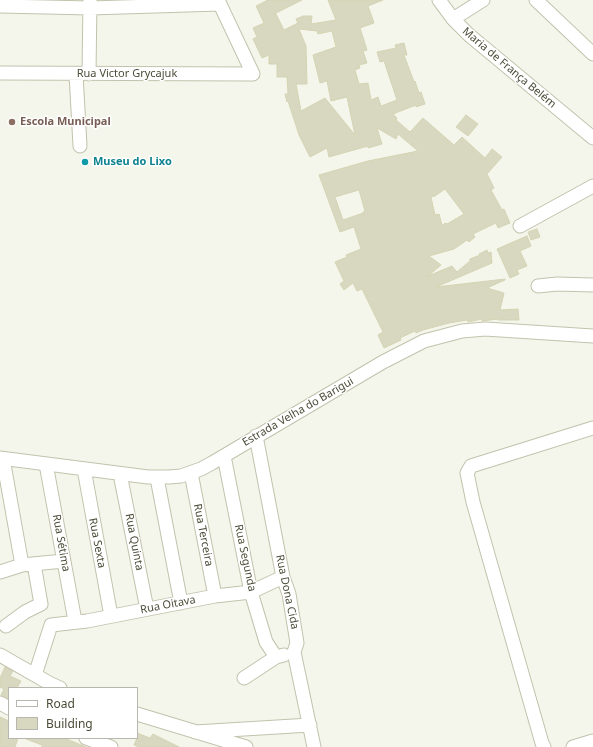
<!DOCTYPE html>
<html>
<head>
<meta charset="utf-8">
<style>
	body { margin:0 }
	#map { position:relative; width:593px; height:747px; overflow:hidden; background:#f5f6eb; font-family:"Noto Sans",sans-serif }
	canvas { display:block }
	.legend { position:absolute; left:8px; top:687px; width:130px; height:52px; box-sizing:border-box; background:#fff; border:1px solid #b7b7af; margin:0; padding:5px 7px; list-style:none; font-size:12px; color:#4b4b38 }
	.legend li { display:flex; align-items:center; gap:8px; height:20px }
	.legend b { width:20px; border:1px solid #b7b7af }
</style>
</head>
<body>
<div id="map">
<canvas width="593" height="747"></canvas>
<ul class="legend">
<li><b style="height:5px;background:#fff"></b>Road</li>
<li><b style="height:11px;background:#d8d8c0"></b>Building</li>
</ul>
</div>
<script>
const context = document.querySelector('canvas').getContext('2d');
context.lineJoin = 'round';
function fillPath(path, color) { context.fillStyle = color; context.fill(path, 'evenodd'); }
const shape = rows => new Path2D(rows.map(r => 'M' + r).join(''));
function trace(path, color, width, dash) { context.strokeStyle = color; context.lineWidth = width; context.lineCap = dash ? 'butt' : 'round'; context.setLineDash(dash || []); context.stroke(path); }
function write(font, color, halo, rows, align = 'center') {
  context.font = font + ' "Noto Sans",sans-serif'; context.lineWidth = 3; context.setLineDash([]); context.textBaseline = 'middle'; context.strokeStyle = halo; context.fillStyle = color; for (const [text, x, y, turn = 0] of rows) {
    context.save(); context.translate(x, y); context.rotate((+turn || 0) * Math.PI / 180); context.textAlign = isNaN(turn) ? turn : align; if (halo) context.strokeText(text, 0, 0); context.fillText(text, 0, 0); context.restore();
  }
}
const building = shape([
	[268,0,302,0,274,14,276,14,284,30,298,23,296,19,303,16,312,16,311,24,336,20,328,0,383,0,368,6,374,23,360,28,367,50,363,51,367,63,359,65,360,68,355,70,359,84,368,83,371,100,378,97,381,106,397,100,384,61,380,62,377,52,396,48,395,45,404,43,407,55,404,55,414,82,415,81,419,93,421,92,425,104,416,107,416,105,393,114,397,118,396,120,410,132,423,118,454,145,462,137,485,158,492,149,502,157,487,174,494,188,491,190,502,210,504,209,510,223,498,228,496,223,473,234,475,237,469,242,467,240,454,249,429,256,441,265,428,276,452,266,457,272,470,261,470,259,480,255,479,254,487,250,488,253,491,252,492,263,436,287,505,279,505,280,487,288,504,293,500,310,518,309,519,320,498,320,498,319,482,321,482,319,468,322,467,320,449,323,423,330,416,333,415,331,400,338,401,340,384,348,378,335,383,332,362,289,357,291,353,283,344,290,340,284,344,281,335,262,347,257,346,255,361,249,354,227,340,232,319,175,368,161,418,151,398,134,396,139,377,128,382,144,368,148,368,146,329,157,327,148,310,157,299,135,288,101,287,102,285,94,288,94,287,77,277,77,277,64,269,64,269,55,262,58,253,39,257,37,253,28,264,23,256,6,268,0],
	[299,29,317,31,318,34,332,31,336,47,313,55,320,83,327,81,331,101,347,97,355,135,325,98,301,111,296,84,307,84,306,46,299,29],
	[445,189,464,214,447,224,446,223,442,225,439,214,435,215,431,197,435,196,445,189],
	[359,190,365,211,363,212,363,213,343,220,335,197,359,190],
	[466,115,478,124,468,136,456,127,466,115],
	[537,229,540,237,531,240,528,232,537,229],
	[527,236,531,246,520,251,527,266,517,270,519,274,510,278,497,249,527,236],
	[5,667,13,671,10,676,21,681,17,688,9,688,9,699,1,695,4,689,0,687,0,678,5,667],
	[0,717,9,721,9,738,18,738,15,747,0,747,0,717],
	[137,733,150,738,153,734,179,747,139,747,134,745,137,738,137,733],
	[26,738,64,738,86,747,42,747,42,745,26,739,26,738]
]);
const minor = shape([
	[439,0,453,19],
	[483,0,453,19,469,35,593,138],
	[536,0,593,54],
	[0,6,90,8,220,4],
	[0,73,253,74,218,0],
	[76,74,80,146],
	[89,74,90,0],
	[520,226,593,186],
	[538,286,557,284,593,285],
	[256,436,283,577,289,594,297,643,294,652,314,747],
	[224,456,251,592,266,642,276,657],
	[0,458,148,477,169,477,181,476,201,469,212,463,383,362,424,341,462,331,485,329,593,336],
	[3,459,22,565],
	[46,464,75,621],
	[84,469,111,616],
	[191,473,215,596],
	[120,474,147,609],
	[157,478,181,603],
	[0,572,22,565,64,561],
	[6,626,25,612,41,604,34,564],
	[0,655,49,683,60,688],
	[35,675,51,625,87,621,215,596,251,592,283,577],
	[244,678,276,657,284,655],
	[0,703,9,708],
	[137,714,246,747],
	[195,732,310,725],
	[86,738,111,747],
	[544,747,542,743,501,600,473,502,467,473,471,466,593,428],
	[573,747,593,741]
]);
const markers = [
	[12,122,4,"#8d6e63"],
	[85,162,4,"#0f9aa8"]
];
const streetNames = [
	["Maria de França Belém",509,68,40],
	["Rua Victor Grycajuk",127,74],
	["Estrada Velha do Barigui",298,412,-30],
	["Rua Terceira",203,535,79],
	["Rua Quinta",134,542,79],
	["Rua Sétima",61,543,80],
	["Rua Sexta",97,543,79],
	["Rua Segunda",245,558,78],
	["Rua Dona Cida",287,592,78],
	["Rua Oitava",168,605,-11]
];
const educationNames = [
	["Escola Municipal",20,122]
];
const cultureNames = [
	["Museu do Lixo",93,162]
];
fillPath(building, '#d8d8c0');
trace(building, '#d4d3b2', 1);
trace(minor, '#c2c2ad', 15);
trace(minor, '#fff', 13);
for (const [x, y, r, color] of markers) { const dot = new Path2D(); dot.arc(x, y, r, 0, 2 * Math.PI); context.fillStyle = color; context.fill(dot); trace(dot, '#fff', 1.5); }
write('11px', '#4b4b38', '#fff', streetNames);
write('bold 11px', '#785e54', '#fff', educationNames, 'left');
write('bold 11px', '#0d838f', '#fff', cultureNames, 'left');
</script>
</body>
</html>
